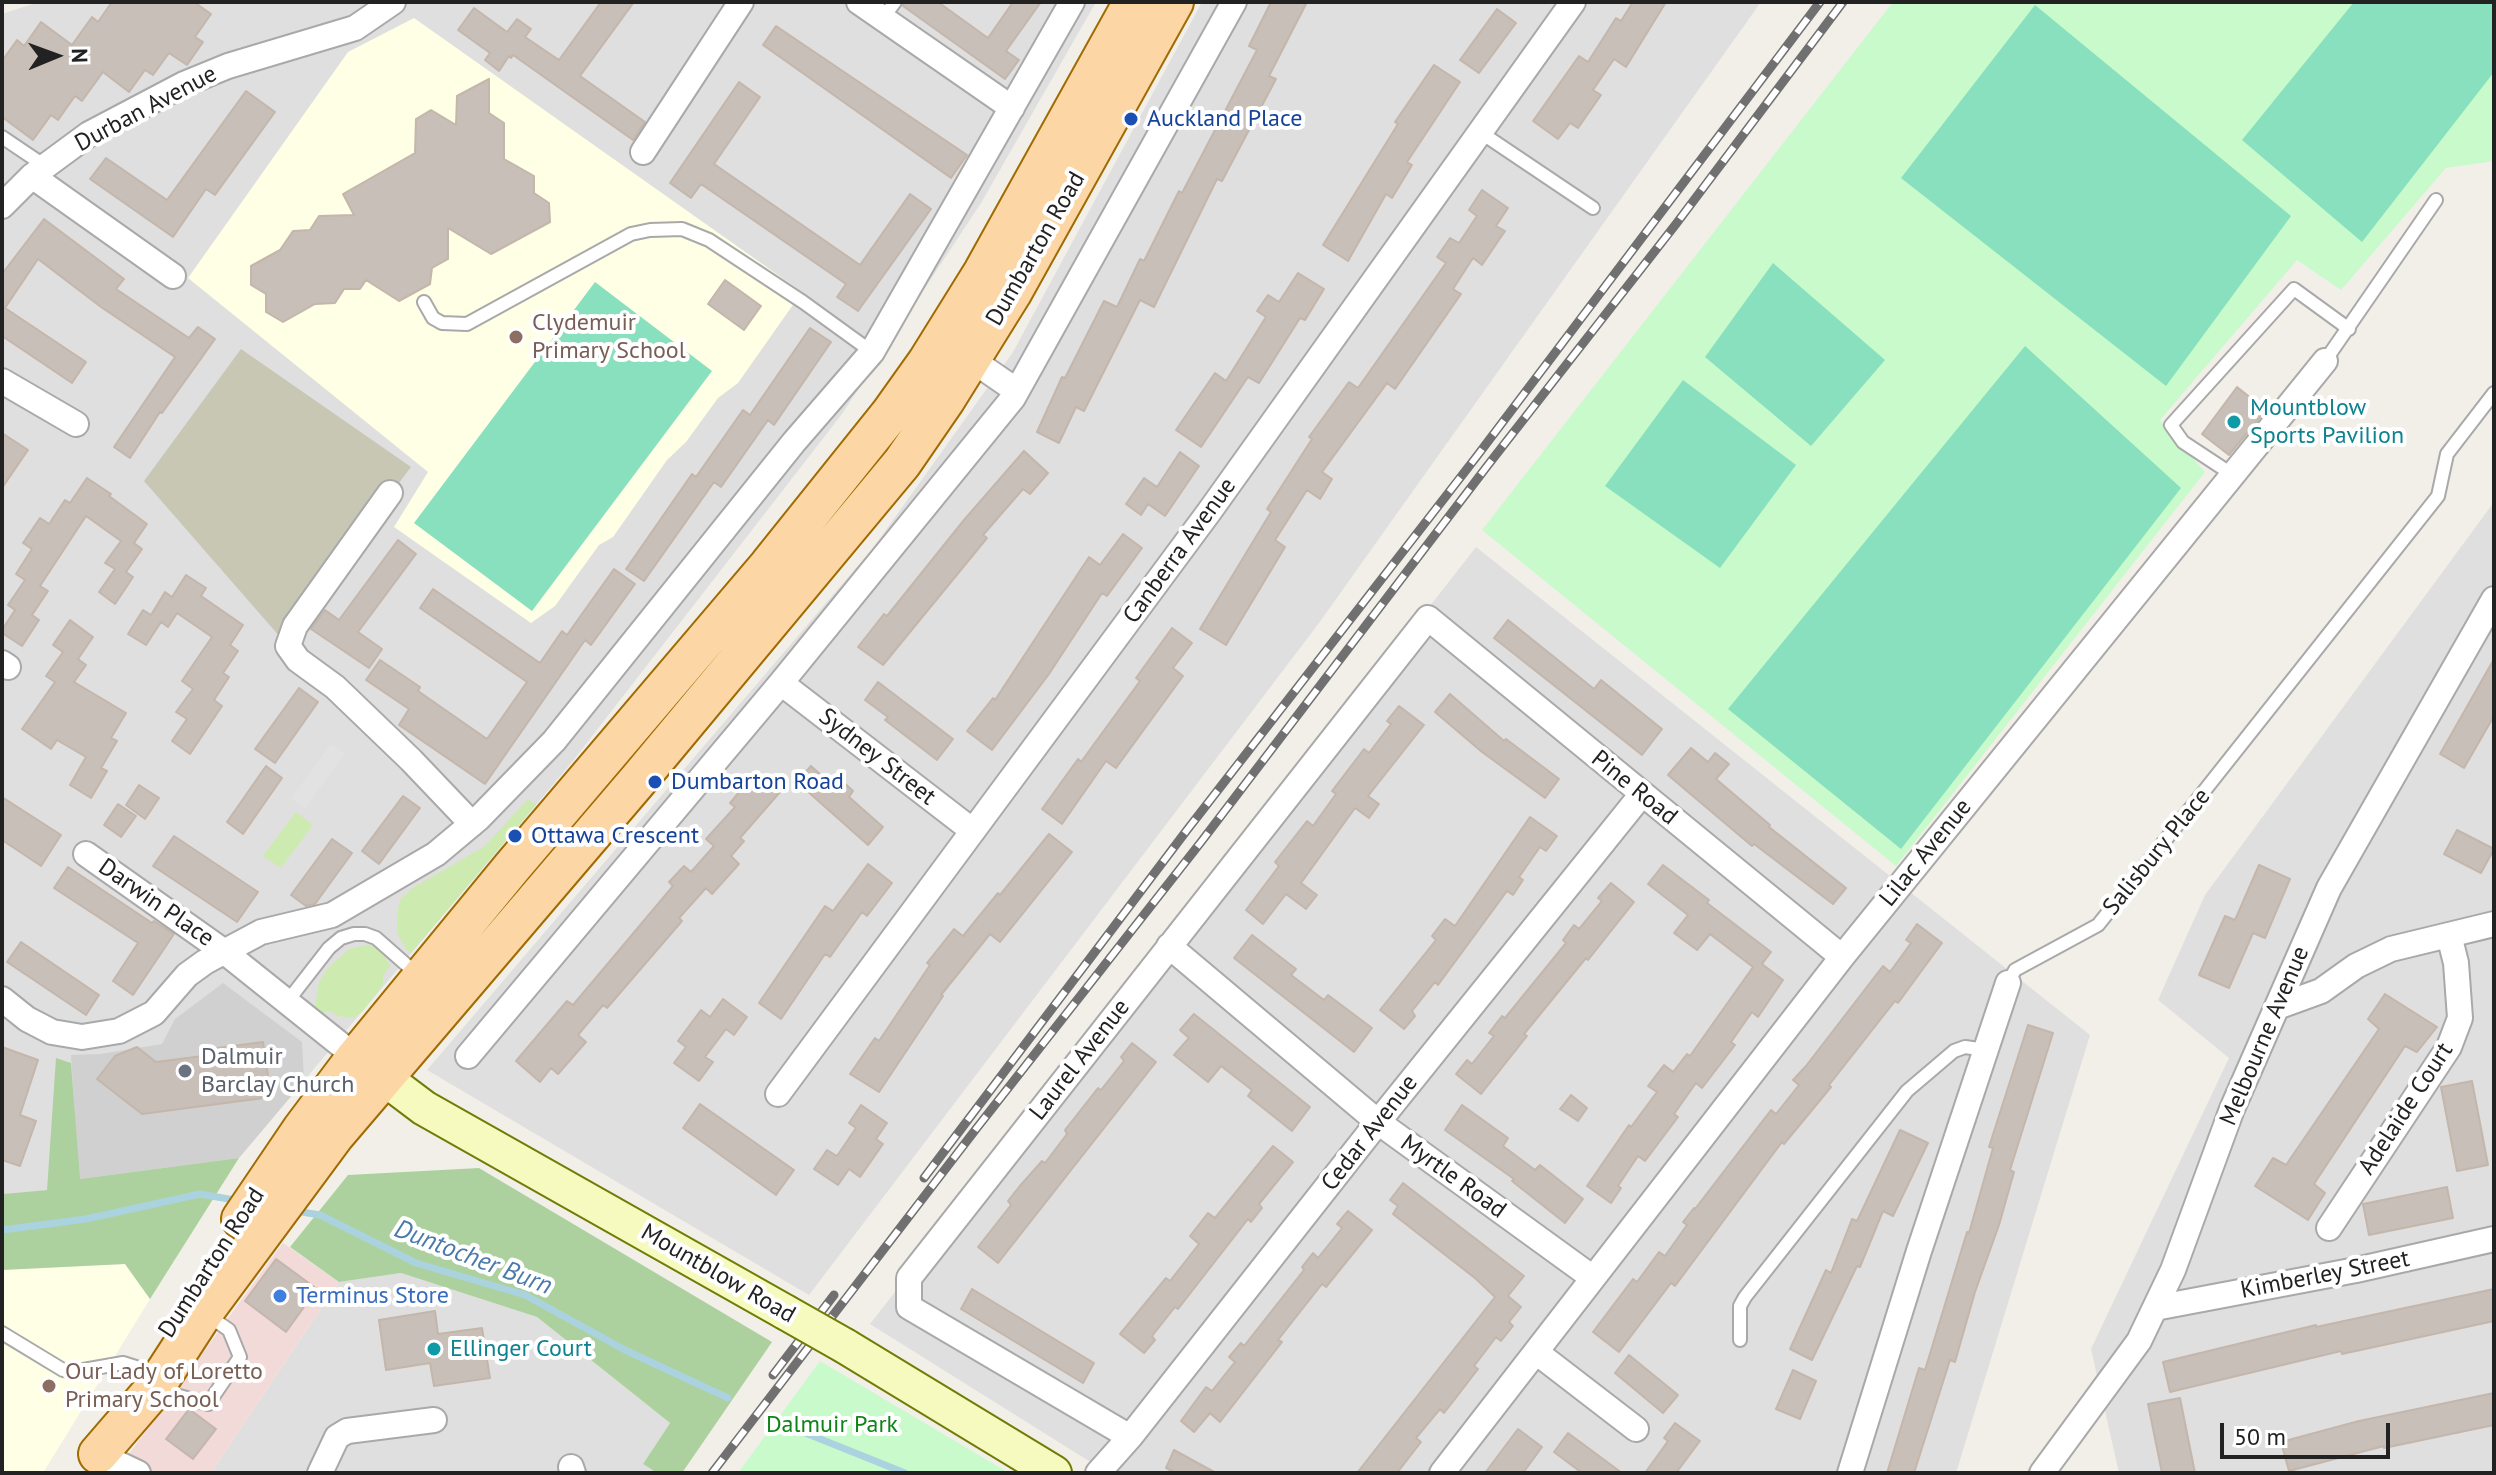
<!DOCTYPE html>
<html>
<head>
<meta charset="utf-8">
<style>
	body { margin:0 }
	#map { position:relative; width:2496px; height:1475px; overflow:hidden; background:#f2efe9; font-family:"PT Sans",sans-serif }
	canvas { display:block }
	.frame { position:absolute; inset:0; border:4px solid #222; pointer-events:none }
	.north { position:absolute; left:16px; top:16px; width:80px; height:80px; -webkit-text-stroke:6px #fff; paint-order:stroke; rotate:89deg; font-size:22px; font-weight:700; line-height:32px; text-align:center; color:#222 }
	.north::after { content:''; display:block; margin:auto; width:28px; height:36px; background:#222; clip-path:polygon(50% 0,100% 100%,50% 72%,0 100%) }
	.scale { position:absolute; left:2220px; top:1423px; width:170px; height:36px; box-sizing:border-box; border:4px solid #222; border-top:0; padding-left:10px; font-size:24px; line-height:28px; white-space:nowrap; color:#222; -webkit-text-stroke:6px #fff; paint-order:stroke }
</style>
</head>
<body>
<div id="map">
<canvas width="2496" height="1475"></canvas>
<div class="frame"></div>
<div class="north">N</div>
<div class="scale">50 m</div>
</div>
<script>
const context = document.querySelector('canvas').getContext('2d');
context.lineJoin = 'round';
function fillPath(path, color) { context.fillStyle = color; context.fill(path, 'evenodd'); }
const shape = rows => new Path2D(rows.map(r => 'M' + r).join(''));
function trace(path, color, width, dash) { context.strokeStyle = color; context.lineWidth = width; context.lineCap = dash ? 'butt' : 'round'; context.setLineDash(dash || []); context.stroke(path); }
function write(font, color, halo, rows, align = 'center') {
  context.font = font + ' "PT Sans",sans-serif'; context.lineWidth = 8; context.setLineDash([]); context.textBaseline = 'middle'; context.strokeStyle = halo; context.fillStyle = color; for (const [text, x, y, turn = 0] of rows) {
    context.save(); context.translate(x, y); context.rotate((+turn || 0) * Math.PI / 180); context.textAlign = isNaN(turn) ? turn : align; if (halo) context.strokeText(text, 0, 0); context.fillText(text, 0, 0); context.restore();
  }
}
const residential = shape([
	[39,2,1096,2,981,203,842,414,572,762,239,1158,47,1190,2,1194,2,14],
	[1202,2,1761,2,1319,623,809,1295,427,1070,873,548,1013,352],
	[2494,502,2494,1473,2119,1473,2091,1349,2229,1058,2158,1000,2205,895],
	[1476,547,2090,1035,1956,1473,1108,1473,870,1324],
	[401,1273,537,1317,670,1423,643,1464,657,1473,211,1473,339,1282]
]);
const commercial = shape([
	[283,1243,339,1282,211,1473,115,1473]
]);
const education = shape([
	[414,18,802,292,738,383,718,398,686,442,667,460,613,537,599,545,555,606,531,623,394,527,428,472,188,278,348,52],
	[125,1264,150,1299,43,1473,2,1473,2,1270]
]);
const religious = shape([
	[223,983,302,1042,304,1081,239,1158,79,1179,71,1055,100,1054,162,1044,175,1019]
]);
const construction = shape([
	[241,349,411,467,281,638,144,481]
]);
const grass = shape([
	[528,799,536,805,411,953,406,949,397,933,397,914,400,900,411,889,485,846],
	[296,812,313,825,281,868,263,856],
	[366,945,374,946,384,955,390,966,383,976,383,985,363,1011,354,1018,337,1016,330,1011,326,1011,323,1016,315,1007,319,982,329,967,349,949]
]);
const forest = shape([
	[56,1058,71,1063,80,1179,239,1158,150,1299,125,1264,2,1270,2,1194,47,1190],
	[479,1168,772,1342,682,1473,657,1473,643,1464,670,1423,537,1317,401,1273,339,1282,290,1247,348,1175]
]);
const park = shape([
	[1893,2,2494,2,2494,161,2446,168,2341,290,2297,260,2160,420,2205,472,1896,866,1482,530],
	[820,1361,1009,1473,738,1473]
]);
const pitch = shape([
	[2354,2,2494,2,2494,72,2362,242,2242,140],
	[2035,5,2291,216,2166,386,1901,178],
	[1773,263,1885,360,1811,446,1705,357],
	[595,282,712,371,532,611,414,523],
	[2025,346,2181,488,1901,849,1728,709],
	[1683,380,1796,465,1720,568,1605,486]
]);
const parking = shape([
	[331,744,345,754,305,809,291,798]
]);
const stream = shape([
	[296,1211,320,1215,416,1263,525,1295,625,1350,728,1398],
	[2,1230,86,1219,200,1194,240,1201],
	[788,1426,905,1473]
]);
const building = shape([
	[112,2,194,2,211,14,195,37,203,42,187,65,169,53,153,75,145,70,129,92,103,72,82,101,75,96,58,120,51,115,33,140,2,117,2,61,17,40,24,46,41,22,72,45,92,17,98,22,112,2],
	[601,2,634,2,580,76,645,122,633,140,513,55,511,58,509,56,499,71,485,60,490,53,458,30,474,8,507,32,517,19,531,29,525,37,559,60,601,2],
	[904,2,938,2,988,38,1013,2,1041,2,1006,51,1019,60,1005,79,903,6,904,2],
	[1271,2,1307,2,1269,76,1276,79,1222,181,1217,179,1154,307,1140,300,1084,411,1076,407,1059,443,1037,432,1062,377,1065,378,1104,301,1117,307,1140,259,1144,261,1179,191,1182,193,1257,50,1249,46,1271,2],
	[1633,2,1666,2,1626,67,1614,59,1593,90,1601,95,1578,128,1570,123,1558,139,1533,121,1579,56,1588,62,1616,18,1621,21,1633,2],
	[1497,9,1516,23,1479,73,1460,60,1497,9],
	[776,26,967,155,951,178,763,45,776,26],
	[1434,65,1460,82,1407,162,1412,165,1392,198,1386,194,1348,261,1323,245,1398,124,1395,122,1434,65],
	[489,79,489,113,504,123,504,159,534,176,534,193,549,203,550,222,491,254,448,228,448,259,432,268,430,284,399,301,366,280,360,289,344,289,335,303,315,304,283,322,266,312,266,294,251,285,251,266,280,250,293,231,310,230,319,216,354,215,343,194,415,153,416,119,431,110,456,125,457,96,489,79],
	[739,82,760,97,714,164,860,265,910,194,931,209,858,311,837,297,846,284,701,184,691,198,670,183,739,82],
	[246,91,275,112,215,195,206,189,173,237,90,179,106,158,167,200,246,91],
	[1482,190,1508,208,1496,226,1505,231,1482,265,1473,258,1453,289,1461,294,1395,389,1387,383,1322,472,1332,479,1320,499,1307,490,1275,540,1285,547,1226,645,1200,629,1271,512,1267,509,1312,439,1309,437,1349,382,1358,388,1446,263,1437,257,1450,238,1459,243,1477,216,1469,210,1482,190],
	[44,219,124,279,116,289,189,338,198,327,215,339,162,413,160,412,130,458,114,447,175,357,101,307,38,259,5,308,86,362,72,383,2,336,2,274,44,219],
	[1298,273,1324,289,1305,320,1300,318,1259,383,1248,377,1201,447,1176,430,1215,373,1226,381,1266,317,1257,311,1268,295,1279,302,1298,273],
	[725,280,761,306,744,330,708,304,725,280],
	[810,328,831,342,774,425,768,420,721,487,714,482,644,581,626,569,692,474,696,477,743,410,750,415,810,328],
	[2237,387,2266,410,2229,455,2202,434,2237,387],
	[2,433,28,450,2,488,2,433],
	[1024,451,1048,473,1030,494,1023,489,983,535,987,538,883,665,858,647,884,614,887,616,964,520,1024,451],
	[1180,452,1199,466,1165,516,1148,504,1141,515,1126,504,1144,478,1157,487,1180,452],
	[87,478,111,494,109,496,147,524,134,543,142,549,126,572,133,577,115,604,99,592,115,569,105,563,121,541,86,516,40,586,48,591,32,615,39,620,22,646,2,633,2,630,15,610,8,605,25,580,16,574,32,549,23,543,40,518,49,524,65,500,70,503,87,478],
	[1123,534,1142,548,1107,596,1102,593,1049,674,992,750,967,731,993,698,995,700,1089,557,1100,565,1123,534],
	[398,540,416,554,358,632,382,649,369,668,311,629,325,610,339,620,398,540],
	[614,569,635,584,591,645,585,640,485,784,399,725,409,709,366,680,380,660,420,687,418,691,487,739,527,682,420,608,433,589,540,663,562,631,567,635,614,569],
	[186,575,206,588,201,596,243,625,230,645,238,651,223,673,229,677,214,700,222,706,190,754,172,741,187,719,176,712,193,689,182,681,212,637,177,613,168,627,161,622,146,645,128,634,143,610,151,615,165,592,172,597,186,575],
	[70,620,93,637,78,659,86,665,74,682,126,713,111,738,117,741,101,768,107,771,91,798,70,785,86,757,57,740,51,749,22,729,55,682,46,676,63,652,53,645,70,620],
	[1508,620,1594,689,1601,680,1662,729,1642,755,1494,638,1508,620],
	[1172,628,1192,643,1173,668,1183,676,1116,768,1106,761,1062,824,1042,809,1078,759,1081,762,1140,681,1136,678,1172,628],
	[2494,659,2494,716,2464,768,2440,754,2494,659],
	[878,682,953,739,937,760,885,720,888,717,865,700,878,682],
	[299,688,318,702,275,763,255,749,299,688],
	[1450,694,1504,741,1506,739,1559,779,1545,798,1482,752,1435,712,1450,694],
	[1399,706,1424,725,1368,796,1379,804,1369,818,1355,808,1301,883,1317,895,1306,909,1286,894,1263,924,1246,910,1279,866,1275,862,1307,821,1313,826,1336,794,1332,791,1364,749,1369,753,1391,724,1387,721,1399,706],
	[1691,748,1708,762,1715,753,1729,764,1716,779,1770,825,1769,827,1846,888,1833,904,1754,844,1752,846,1668,775,1691,748],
	[266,766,282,778,243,834,227,822,266,766],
	[811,766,833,786,839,778,853,791,849,797,883,827,868,845,797,782,811,766],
	[757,771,780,792,740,838,744,841,731,856,739,864,712,894,706,888,679,918,682,921,607,1008,603,1005,578,1035,586,1042,558,1074,551,1068,540,1082,516,1061,567,1001,573,1005,673,886,669,882,684,866,691,872,714,846,706,839,735,807,730,803,757,771],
	[139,785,159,798,145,819,126,805,139,785],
	[403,796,420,808,379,864,362,851,403,796],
	[2,797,61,835,41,866,2,840,2,797],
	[118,804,136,816,121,837,104,825,118,804],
	[1530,817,1557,836,1546,851,1540,847,1519,877,1523,880,1513,895,1507,891,1438,985,1435,982,1412,1011,1415,1016,1404,1029,1380,1010,1436,940,1432,936,1445,919,1455,926,1530,817],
	[2457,830,2494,849,2481,873,2444,854,2457,830],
	[1049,834,1072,852,1000,942,990,934,941,995,943,996,879,1092,850,1074,875,1038,879,1041,930,965,927,963,954,929,963,936,998,893,1000,895,1049,834],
	[174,836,258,892,237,922,153,866,174,836],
	[332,839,352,853,315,904,306,906,291,895,332,839],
	[868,864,892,883,867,916,862,912,830,957,825,954,781,1019,759,1003,825,906,833,911,868,864],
	[1663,865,1709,900,1707,903,1771,952,1762,964,1783,980,1758,1017,1752,1012,1731,1042,1735,1045,1702,1088,1696,1083,1674,1114,1678,1117,1645,1161,1638,1156,1618,1186,1621,1188,1611,1203,1587,1186,1629,1125,1631,1127,1657,1092,1648,1086,1664,1065,1673,1072,1687,1054,1690,1056,1753,967,1710,934,1697,950,1674,933,1688,915,1648,884,1663,865],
	[2259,865,2290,879,2265,938,2253,933,2229,988,2199,975,2225,916,2235,920,2259,865],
	[68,867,152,923,154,921,174,934,133,995,113,981,138,943,54,888,68,867],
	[1611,883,1634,902,1588,960,1586,958,1524,1034,1527,1036,1481,1094,1456,1074,1467,1060,1472,1064,1494,1036,1489,1033,1502,1016,1505,1018,1566,943,1563,940,1574,925,1579,929,1602,901,1598,898,1611,883],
	[1917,924,1942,943,1898,1003,1895,1001,1829,1085,1831,1087,1784,1144,1782,1142,1675,1286,1671,1283,1619,1352,1593,1332,1633,1279,1637,1282,1659,1252,1665,1256,1687,1225,1683,1222,1694,1208,1695,1209,1771,1110,1776,1114,1799,1085,1793,1080,1806,1066,1883,966,1890,972,1911,943,1906,940,1917,924],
	[1252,935,1296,969,1291,975,1324,1000,1328,995,1372,1028,1354,1052,1234,958,1252,935],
	[21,942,99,995,86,1015,7,962,21,942],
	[2385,994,2437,1027,2417,1052,2405,1046,2314,1184,2325,1193,2308,1220,2255,1186,2273,1158,2286,1165,2379,1029,2368,1019,2385,994],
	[723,999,747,1017,734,1035,726,1029,705,1057,713,1062,699,1081,674,1063,686,1047,678,1041,701,1010,710,1017,723,999],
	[1194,1014,1310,1107,1292,1131,1248,1096,1252,1090,1221,1066,1208,1082,1174,1055,1189,1038,1180,1030,1194,1014],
	[2028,1025,2053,1033,2010,1170,2014,1172,1999,1225,1975,1292,1955,1362,1950,1360,1914,1473,1887,1473,1919,1368,1925,1370,1967,1232,1969,1233,1993,1148,1989,1147,2028,1025],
	[263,1042,271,1097,142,1114,97,1079,115,1056,137,1047,156,1062,211,1055,210,1049,263,1042],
	[1132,1043,1156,1062,998,1263,978,1247,1011,1205,1008,1201,1019,1187,1042,1161,1045,1163,1067,1134,1065,1130,1098,1088,1101,1090,1124,1061,1121,1057,1132,1043],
	[2,1047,38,1060,20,1115,36,1121,20,1166,2,1160,2,1047],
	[2472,1081,2488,1165,2457,1171,2441,1087,2472,1081],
	[1571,1095,1587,1108,1578,1121,1560,1109,1571,1095],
	[700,1104,794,1170,776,1195,683,1128,700,1104],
	[861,1105,887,1123,876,1139,883,1144,860,1177,849,1169,838,1185,814,1169,827,1150,837,1156,856,1128,849,1123,861,1105],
	[1462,1105,1508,1138,1503,1146,1535,1170,1540,1165,1583,1199,1565,1223,1512,1181,1514,1179,1445,1130,1462,1105],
	[1900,1130,1928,1143,1893,1216,1883,1211,1860,1267,1857,1266,1812,1360,1790,1349,1826,1270,1831,1273,1852,1219,1857,1221,1900,1130],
	[1273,1146,1293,1162,1259,1204,1262,1208,1251,1222,1248,1219,1178,1309,1175,1307,1152,1336,1155,1340,1144,1353,1120,1334,1166,1278,1170,1281,1199,1244,1190,1236,1208,1213,1215,1218,1273,1146],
	[1403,1183,1524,1276,1508,1296,1521,1307,1509,1322,1513,1326,1501,1341,1496,1337,1484,1353,1474,1366,1478,1369,1455,1399,1444,1413,1440,1409,1416,1438,1421,1442,1397,1473,1357,1473,1495,1297,1476,1279,1393,1214,1398,1206,1390,1200,1403,1183],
	[2447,1187,2453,1218,2369,1235,2363,1204,2447,1187],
	[1348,1211,1372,1230,1326,1287,1322,1284,1292,1322,1278,1340,1282,1342,1220,1422,1210,1413,1194,1432,1181,1421,1206,1387,1212,1391,1223,1377,1235,1362,1229,1357,1241,1343,1244,1346,1304,1270,1302,1267,1313,1253,1318,1258,1342,1228,1337,1224,1348,1211],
	[276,1259,317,1289,286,1332,245,1301,276,1259],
	[972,1289,1094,1363,1083,1383,961,1309,972,1289],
	[2494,1289,2494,1321,2342,1354,2341,1351,2170,1392,2163,1362,2316,1325,2316,1327,2494,1289],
	[435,1311,438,1334,482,1328,490,1378,434,1386,430,1363,386,1370,379,1320,435,1311],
	[1629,1355,1678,1395,1663,1413,1615,1373,1629,1355],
	[1793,1370,1816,1381,1800,1419,1776,1409,1793,1370],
	[2494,1393,2494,1425,2384,1448,2384,1446,2289,1471,2281,1442,2359,1421,2494,1393],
	[2180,1398,2195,1473,2162,1473,2148,1404,2180,1398],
	[189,1409,216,1429,193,1459,166,1439,189,1409],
	[1675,1423,1700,1441,1676,1473,1645,1473,1668,1441,1664,1438,1675,1423],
	[1518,1429,1542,1447,1523,1473,1485,1473,1518,1429],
	[1568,1433,1622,1473,1582,1473,1554,1452,1568,1433],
	[1174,1450,1216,1473,1176,1473,1166,1468,1174,1450]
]);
const lane = shape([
	[883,18,895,2],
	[1480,132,1593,208],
	[2,137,45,166],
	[424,302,433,318,442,323,467,324,631,234,650,230,682,229,709,240,803,302,872,352],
	[2325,361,2436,200],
	[2233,475,2183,442,2171,425,2294,289,2349,329],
	[2008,983,2015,970,2098,925,2438,496,2447,454,2494,393],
	[287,1002,329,948,341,938,354,934,365,934,376,938,418,975],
	[2,1333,63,1370,72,1372,123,1363,142,1369],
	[1740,1340,1740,1306,1745,1297,1907,1091,1954,1051,1965,1047,1986,1050],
	[158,1390,208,1404,240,1357,229,1330,206,1314]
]);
const street = shape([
	[859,2,1012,108],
	[643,152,741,2],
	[32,176,173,276],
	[2,206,32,176,89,134,184,84,228,66,355,28,393,2],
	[972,360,1017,391],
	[2,381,76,424],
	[390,493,295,626,288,646,298,660,335,687,411,760,472,824],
	[2,663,8,667],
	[781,683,973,831],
	[86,854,226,953,356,1057],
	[1169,946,1378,1122,1593,1278],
	[2,999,27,1019,52,1032,82,1037,119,1031,154,1013,187,975,205,962,261,932,332,915,436,854,479,818,554,741,794,442,872,352,1072,2],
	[2277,1007,2321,991,2356,966,2391,949,2494,924],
	[468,1056,781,683,1013,398,1234,2],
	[778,1094,1209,512,1573,2],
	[2329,1228,2449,1047,2460,1018,2456,963,2449,935],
	[2155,1308,2356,1270,2494,1239],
	[1536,1352,1636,1429],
	[1130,1437,909,1307,909,1278,1428,618,1842,957],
	[98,1454,138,1473],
	[571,1467,573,1473],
	[320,1473,337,1437,347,1431,434,1420],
	[1098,1473,1130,1437,1378,1122,1642,794],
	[1442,1473,1842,957,2325,361],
	[1850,1473,1919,1251,2008,983],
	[2042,1473,2139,1341,2173,1270,2232,1109,2329,888,2494,599]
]);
const secondary = shape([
	[363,1062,424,1108,785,1312],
	[845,1346,1054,1473]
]);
const primary = shape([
	[241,1219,302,1129,356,1057,513,866,769,565,890,414,927,362,983,272,1133,2],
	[98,1454,154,1389,204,1312,335,1135,639,779,902,463,946,399,1012,293,1174,2]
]);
const rail = shape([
	[924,1178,1187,830,1477,456,1820,2],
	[773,1375,834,1295],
	[712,1473,976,1129,1201,842,1488,465,1676,224,1843,2]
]);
const secondaryBridge = shape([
	[785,1312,845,1346]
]);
const markers = [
	[1131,119,8,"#1a4fb4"],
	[516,337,8,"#8d6e63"],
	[2234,422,8,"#0f9aa8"],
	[655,782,8,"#1a4fb4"],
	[515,836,8,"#1a4fb4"],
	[185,1071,8,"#6b7280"],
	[280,1296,8,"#3f7fe0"],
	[434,1349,8,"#0f9aa8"],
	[49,1386,8,"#8d6e63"]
];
const streetNames = [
	["Durban Avenue",146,109,-28],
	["Dumbarton Road",1036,249,-60],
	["Canberra Avenue",1180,551,-54],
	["Sydney Street",877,757,38],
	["Pine Road",1634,788,39],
	["Salisbury Place",2157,852,-51],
	["Lilac Avenue",1926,853,-51],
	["Darwin Place",156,903,35],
	["Melbourne Avenue",2265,1036,-67],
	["Laurel Avenue",1080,1060,-52],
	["Adelaide Court",2406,1109,-57],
	["Cedar Avenue",1370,1133,-52],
	["Myrtle Road",1453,1177,36],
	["Dumbarton Road",212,1263,-57],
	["Mountblow Road",718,1274,30],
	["Kimberley Street",2325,1275,-11]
];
const transitNames = [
	["Auckland Place",1147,119],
	["Dumbarton Road",671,782],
	["Ottawa Crescent",531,836]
];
const educationNames = [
	["Clydemuir",532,323],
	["Primary School",532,351],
	["Our Lady of Loretto",65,1372],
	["Primary School",65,1400]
];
const cultureNames = [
	["Mountblow",2250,408],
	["Sports Pavilion",2250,436],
	["Ellinger Court",450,1349]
];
const worshipNames = [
	["Dalmuir",201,1057],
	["Barclay Church",201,1085]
];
const shopNames = [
	["Terminus Store",296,1296]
];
const parkNames = [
	["Dalmuir Park",832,1425]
];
const waterNames = [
	["Duntocher Burn",473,1258,21]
];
fillPath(residential, '#e0dfdf');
fillPath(commercial, '#f2dad9');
fillPath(education, '#ffffe5');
fillPath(religious, '#d0d0d0');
fillPath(construction, '#c7c7b4');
fillPath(grass, '#cdebb0');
fillPath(forest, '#add19e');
fillPath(park, '#c8facc');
fillPath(pitch, '#88e0be');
fillPath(parking, '#e2e2e2');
trace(stream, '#aad3df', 7);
fillPath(building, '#c7bfb8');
trace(building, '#c4b6ab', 2);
trace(lane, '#a9a9a9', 16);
trace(street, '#a9a9a9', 28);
trace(secondary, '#707d05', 38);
trace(primary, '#a06b00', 42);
trace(lane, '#fff', 12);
trace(street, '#fff', 24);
trace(secondary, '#f7fabf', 34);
trace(primary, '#fcd6a4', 38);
trace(rail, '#707070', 9);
trace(rail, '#fff', 6, [18]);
trace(secondaryBridge, '#707d05', 38, []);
trace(secondaryBridge, '#f7fabf', 34);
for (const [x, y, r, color] of markers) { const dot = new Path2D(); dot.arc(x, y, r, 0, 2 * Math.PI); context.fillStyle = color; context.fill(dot); trace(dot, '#fff', 3); }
write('24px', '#222', '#fff', streetNames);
write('24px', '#164399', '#fff', transitNames, 'left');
write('24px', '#785e54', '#fff', educationNames, 'left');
write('24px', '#0d838f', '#fff', cultureNames, 'left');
write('24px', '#5b616d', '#fff', worshipNames, 'left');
write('24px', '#366cbe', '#fff', shopNames, 'left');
write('24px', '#0c8416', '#fff', parkNames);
write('italic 26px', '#4a7aab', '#fff', waterNames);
</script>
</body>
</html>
